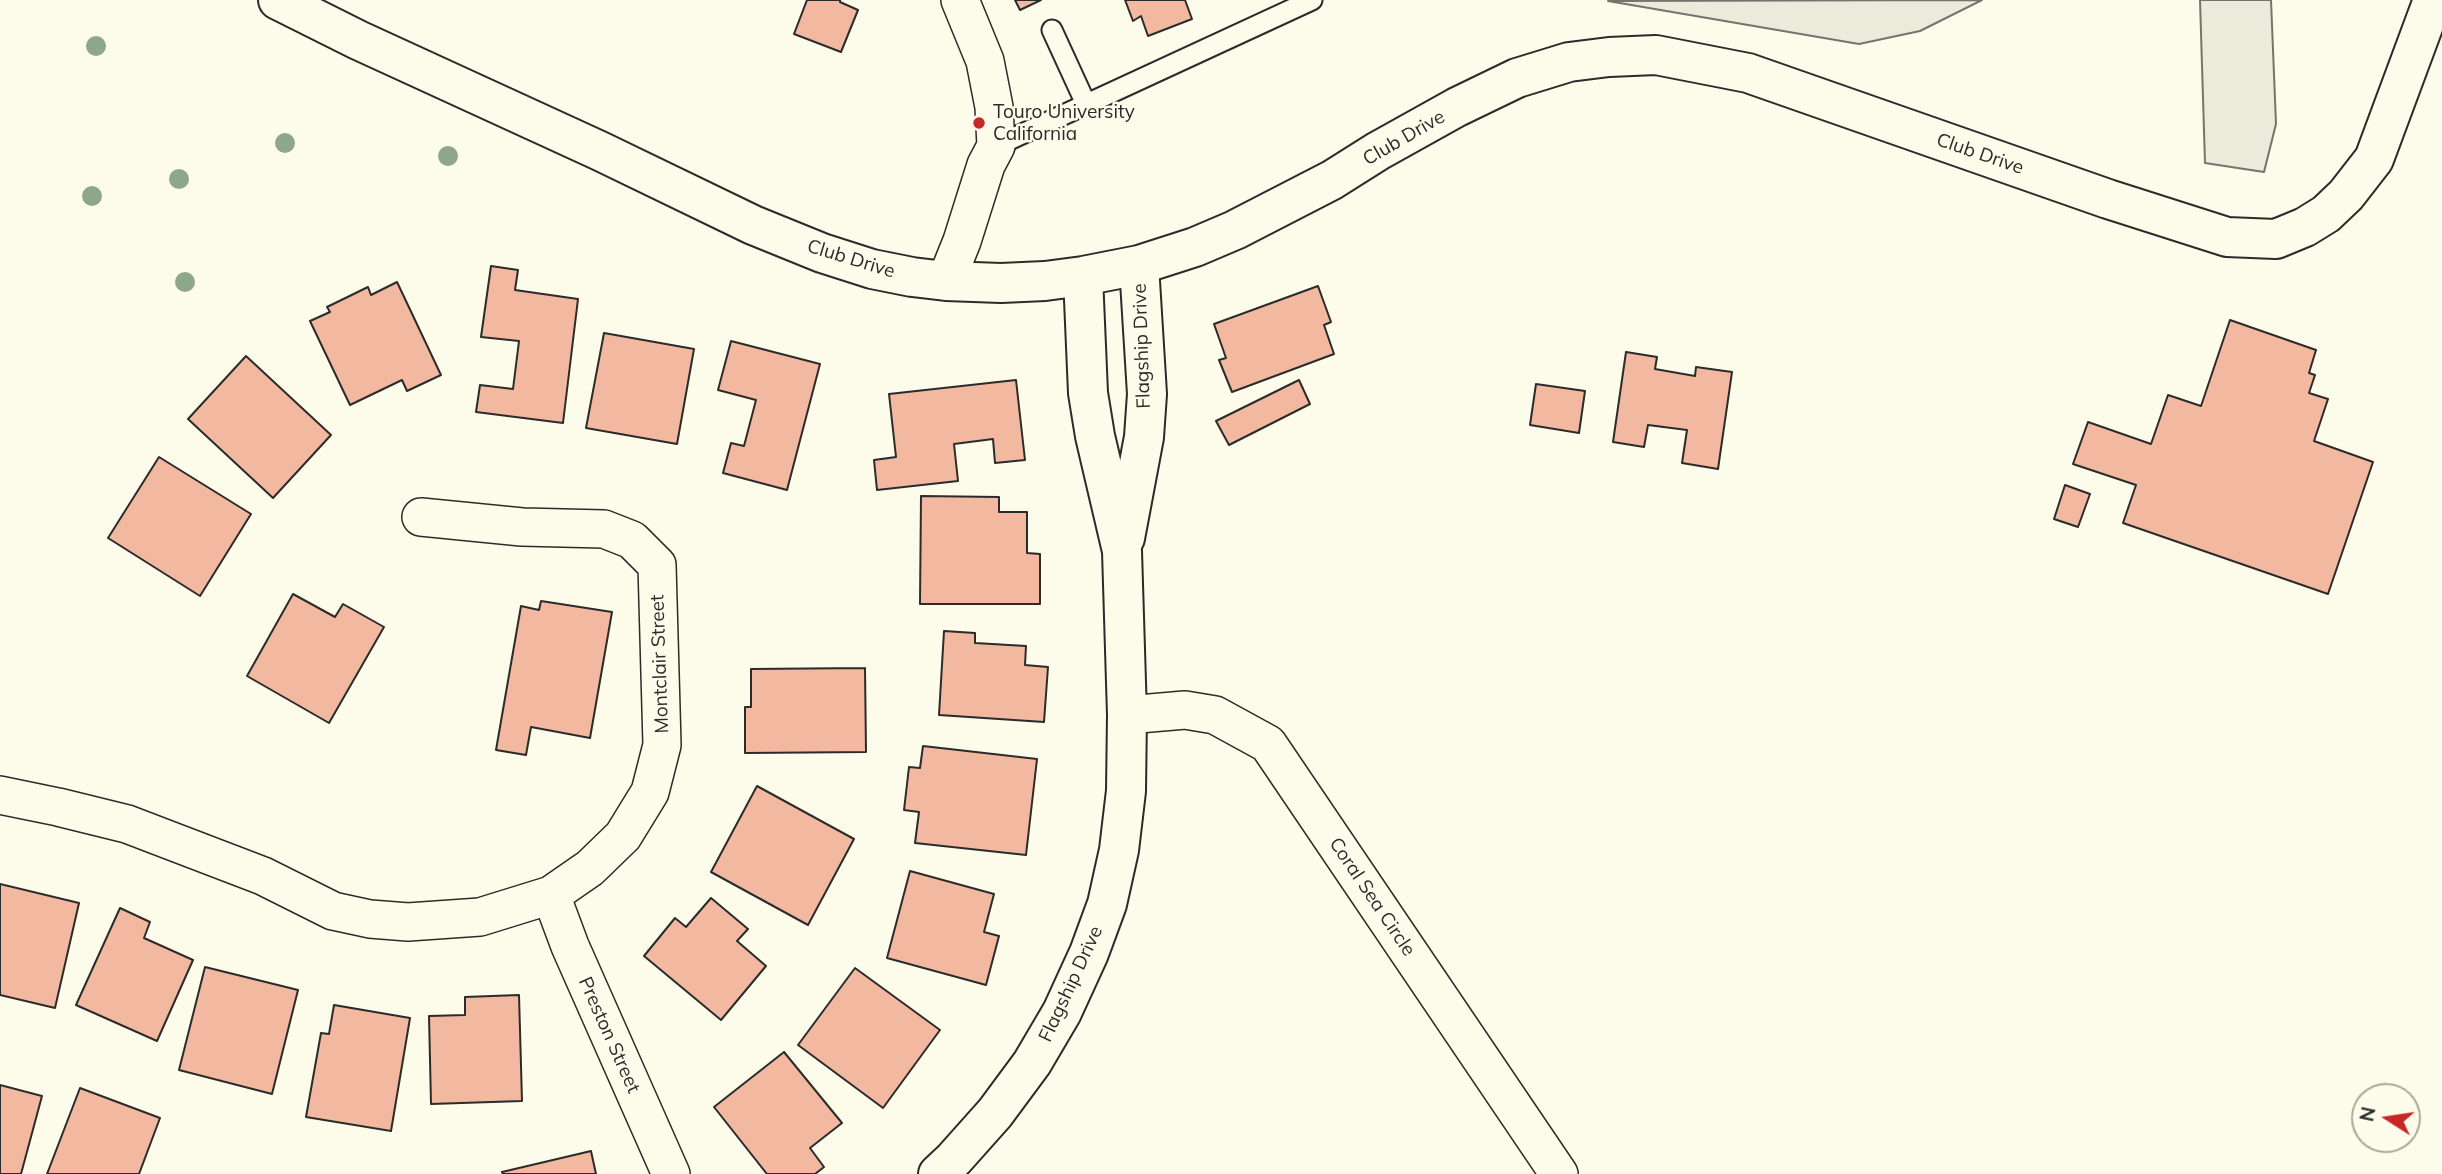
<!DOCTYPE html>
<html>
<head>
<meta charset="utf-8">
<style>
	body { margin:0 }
	#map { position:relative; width:2442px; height:1174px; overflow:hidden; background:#fdfbea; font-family:Mulish,sans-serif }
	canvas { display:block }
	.north { position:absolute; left:2351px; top:1083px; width:70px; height:70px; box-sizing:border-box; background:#fdfbea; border:2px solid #a9a89e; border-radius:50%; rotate:282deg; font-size:19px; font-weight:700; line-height:28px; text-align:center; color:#2b2b2b }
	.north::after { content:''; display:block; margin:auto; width:24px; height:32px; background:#c62828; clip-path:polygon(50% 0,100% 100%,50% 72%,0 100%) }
</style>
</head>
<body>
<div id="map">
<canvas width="2442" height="1174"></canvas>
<div class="north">N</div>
</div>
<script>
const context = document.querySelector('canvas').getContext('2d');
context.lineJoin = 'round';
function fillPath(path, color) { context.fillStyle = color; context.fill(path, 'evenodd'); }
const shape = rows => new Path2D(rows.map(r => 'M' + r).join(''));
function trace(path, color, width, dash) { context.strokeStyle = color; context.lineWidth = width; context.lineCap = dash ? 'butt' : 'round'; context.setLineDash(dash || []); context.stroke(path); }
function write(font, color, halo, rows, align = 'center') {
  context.font = font + ' Mulish,sans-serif'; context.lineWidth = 5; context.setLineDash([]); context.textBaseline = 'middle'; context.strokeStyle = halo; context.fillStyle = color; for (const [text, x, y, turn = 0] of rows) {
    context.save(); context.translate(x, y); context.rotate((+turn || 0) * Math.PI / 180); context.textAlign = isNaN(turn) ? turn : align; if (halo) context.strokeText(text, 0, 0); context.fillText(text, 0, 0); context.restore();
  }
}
const parking = shape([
	[1982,0,1920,31,1859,44,1608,1,1982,0],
	[2200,0,2271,0,2276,124,2264,172,2205,163,2200,0]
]);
const building = shape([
	[807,0,840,0,840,2,858,10,841,52,794,34,807,0],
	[1015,0,1041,0,1020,10,1015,0],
	[1125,0,1185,0,1192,19,1148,36,1141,16,1133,21,1125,0],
	[491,266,518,270,515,290,578,299,563,423,476,412,480,385,513,389,519,341,481,337,491,266],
	[397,282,441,375,407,391,402,380,350,405,310,321,330,312,327,307,368,287,371,295,397,282],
	[1318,286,1331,322,1324,325,1334,354,1232,392,1219,360,1226,358,1214,324,1318,286],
	[2230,320,2316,350,2309,373,2315,375,2309,393,2328,399,2314,441,2373,462,2328,594,2123,523,2136,485,2073,464,2088,422,2151,444,2168,395,2201,406,2230,320],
	[604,333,694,349,677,444,586,428,604,333],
	[731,341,820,364,787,490,723,473,731,443,744,446,756,400,718,390,731,341],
	[1626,352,1657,357,1655,369,1695,376,1696,367,1732,372,1718,469,1682,463,1687,430,1648,425,1644,447,1613,442,1626,352],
	[246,356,331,435,273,498,188,419,246,356],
	[1016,380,1025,460,995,463,993,439,954,444,958,481,877,490,874,460,896,457,889,394,1016,380],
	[1299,380,1310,404,1229,445,1216,421,1299,380],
	[1536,384,1585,391,1579,433,1530,425,1536,384],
	[159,457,251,514,200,596,108,538,159,457],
	[2065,485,2090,494,2078,527,2054,519,2065,485],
	[921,496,999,497,999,512,1027,512,1027,553,1040,554,1040,604,920,604,921,496],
	[293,594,335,617,343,604,384,627,329,723,247,676,293,594],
	[541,601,612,612,590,738,531,727,526,755,496,750,521,606,539,610,541,601],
	[944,631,975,633,975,643,1026,646,1025,665,1048,667,1044,722,939,715,944,631],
	[865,668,866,752,745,753,745,707,751,707,751,669,865,668],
	[923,746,1037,759,1026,855,915,843,919,812,904,810,909,767,920,768,923,746],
	[757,786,854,839,808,925,711,872,757,786],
	[910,871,994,894,984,932,999,936,986,985,887,958,910,871],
	[0,884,79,903,55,1008,0,995,0,884],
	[711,898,748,929,737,941,766,966,721,1020,644,956,675,918,686,927,711,898],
	[120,908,150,922,144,938,193,960,157,1041,76,1005,120,908],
	[205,967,298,990,272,1094,179,1070,205,967],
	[855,968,940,1030,883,1108,798,1045,855,968],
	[519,995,522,1101,431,1104,429,1016,465,1015,465,997,519,995],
	[334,1005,410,1018,391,1131,306,1117,321,1033,329,1034,334,1005],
	[784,1052,842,1123,810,1148,824,1167,815,1174,767,1174,714,1107,784,1052],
	[0,1085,42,1096,21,1174,0,1174,0,1085],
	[80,1088,160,1118,139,1174,47,1174,80,1088],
	[591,1151,596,1174,503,1174,502,1172,591,1151]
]);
const lane = shape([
	[1052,30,1086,104],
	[996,146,1312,0]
]);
const street = shape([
	[946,281,962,241,986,165,996,146,994,107,985,61,960,0],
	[1127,715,1185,710,1215,715,1268,744,1559,1174],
	[0,795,58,807,127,824,263,876,333,911,370,919,408,922,480,917,551,895,590,868,623,836,650,792,662,745,657,565,632,540,604,529,522,527,421,517],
	[551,895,570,946,671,1174]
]);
const secondary = shape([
	[278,0,358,40,600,151,753,225,822,253,872,269,912,277,946,281,1001,283,1045,281,1083,276,1139,265,1195,247,1235,230,1332,180,1378,151,1457,107,1517,78,1569,62,1609,57,1656,55,1748,73,2108,199,2227,237,2276,239,2305,227,2326,214,2346,195,2374,159,2433,0],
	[1125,538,1144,437,1147,394,1139,265],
	[938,1174,954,1159,995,1113,1032,1063,1062,1012,1089,953,1107,904,1119,850,1126,791,1127,715,1122,551,1095,436,1088,393,1083,276]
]);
const trees = [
	[96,46],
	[285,143],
	[448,156],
	[179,179],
	[92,196],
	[185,282]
];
const markers = [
	[979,123,7,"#c62828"]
];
const poiNames = [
	["Touro University",993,112],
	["California",993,134]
];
const streetNames = [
	["Club Drive",1404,138,-30],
	["Club Drive",1980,154,19],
	["Club Drive",851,259,17],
	["Flagship Drive",1142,346,-92],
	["Montclair Street",660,664,-92],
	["Coral Sea Circle",1372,897,56],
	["Flagship Drive",1071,984,-65],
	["Preston Street",609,1035,66]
];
fillPath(parking, '#eceadb');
trace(parking, '#74746e', 2);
fillPath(building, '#f2b8a0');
trace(building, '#2b2b2b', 2);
trace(lane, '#2b2b2b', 23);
trace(street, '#2b2b2b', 40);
trace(secondary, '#2b2b2b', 42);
trace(lane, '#fdfbea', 19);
trace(street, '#fdfbea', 37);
trace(secondary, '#fdfbea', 38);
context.fillStyle = '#8ea78a';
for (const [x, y] of trees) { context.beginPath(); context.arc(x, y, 10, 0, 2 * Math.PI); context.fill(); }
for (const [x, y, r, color] of markers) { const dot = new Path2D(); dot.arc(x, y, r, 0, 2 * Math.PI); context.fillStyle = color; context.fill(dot); trace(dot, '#fdfbea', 2.5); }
write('19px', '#2b2b2b', '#fdfbea', poiNames, 'left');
write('19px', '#2b2b2b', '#fdfbea', streetNames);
</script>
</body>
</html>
